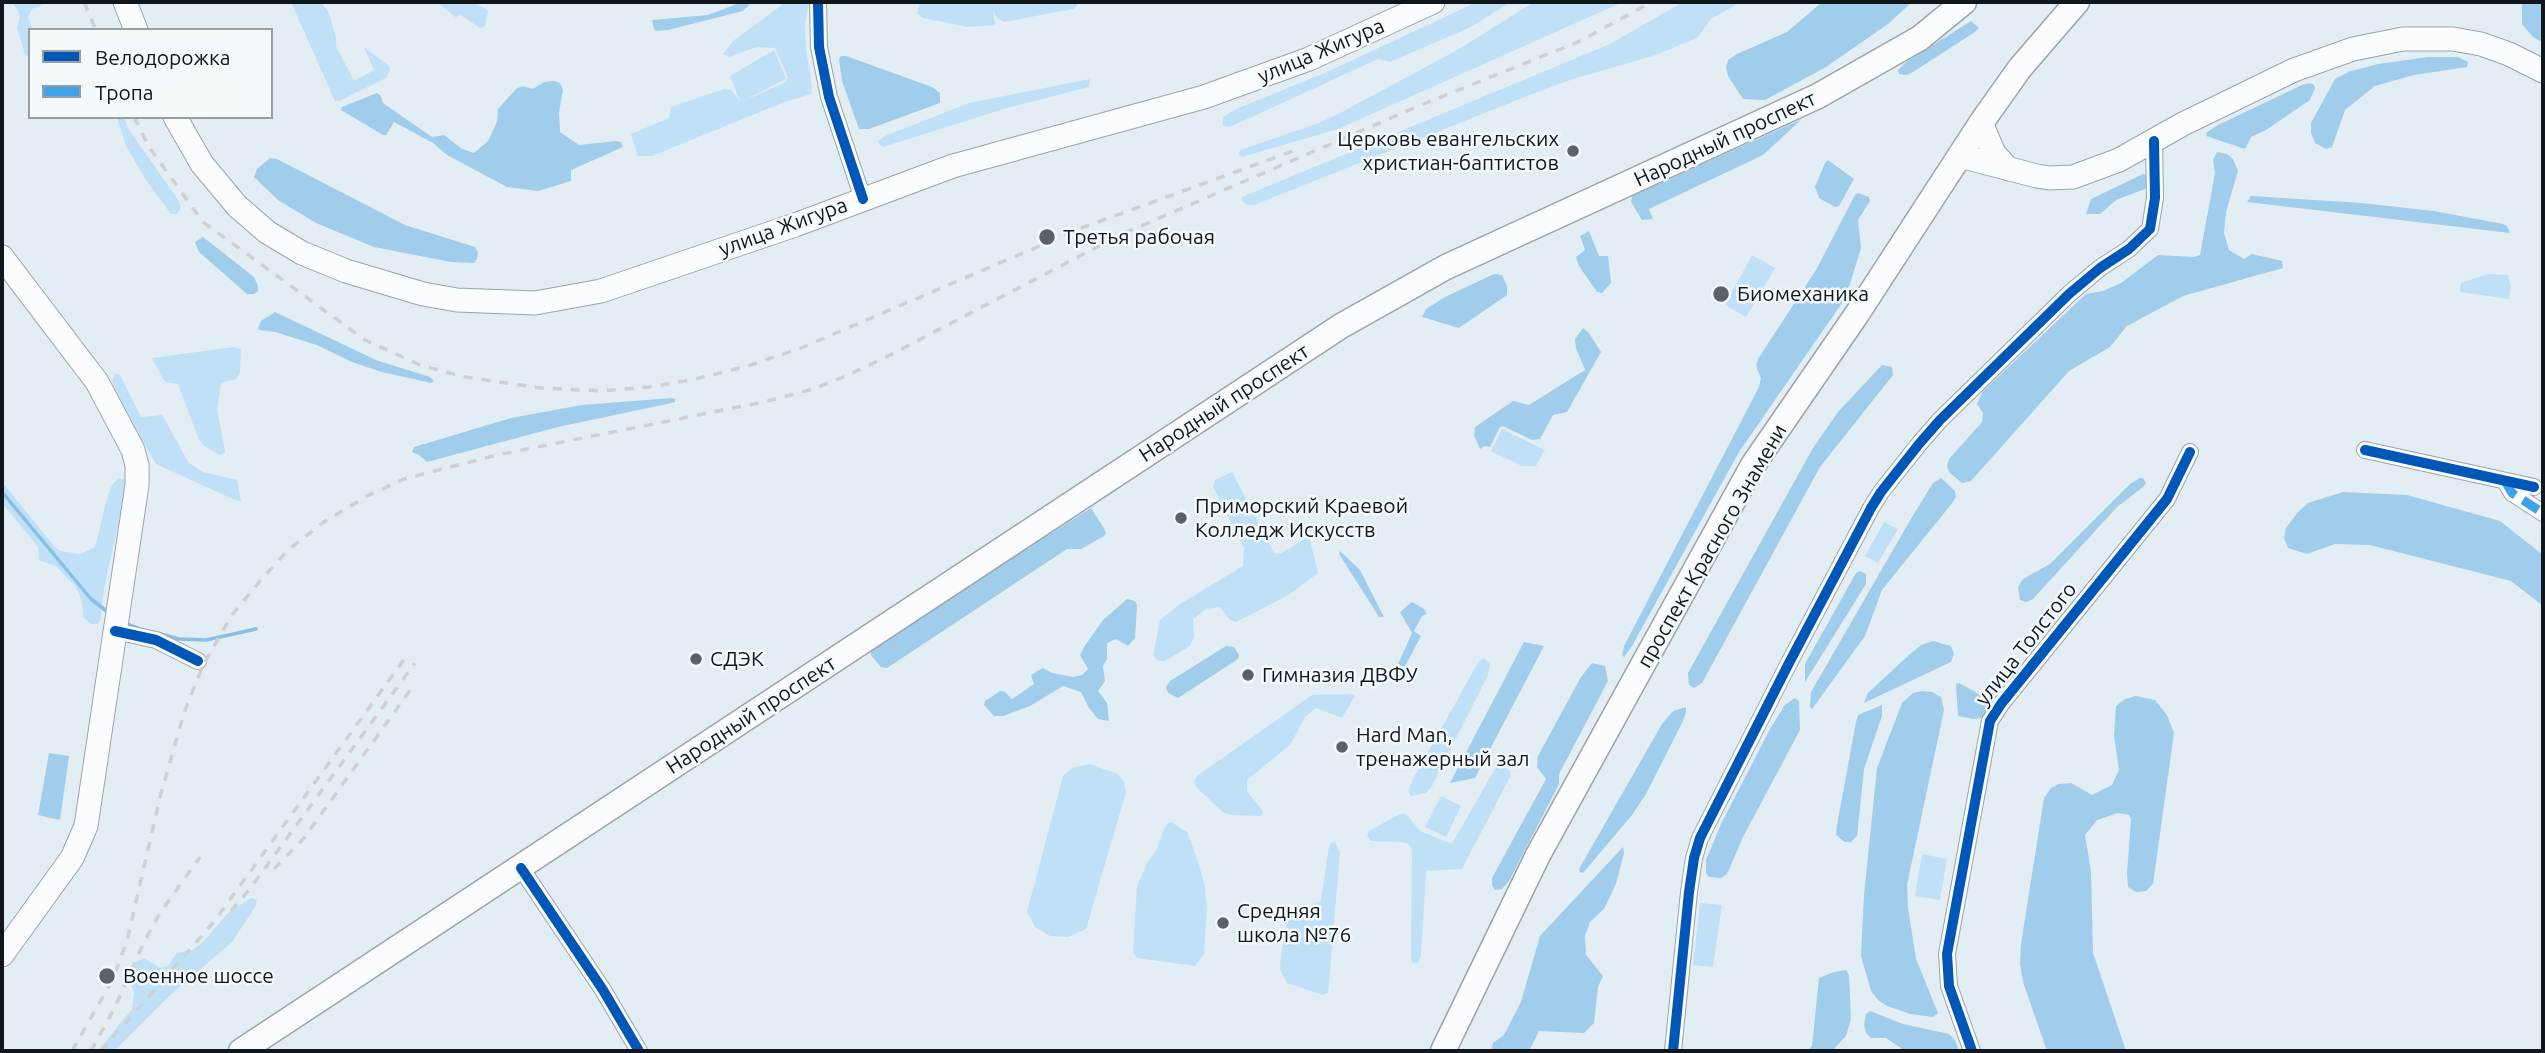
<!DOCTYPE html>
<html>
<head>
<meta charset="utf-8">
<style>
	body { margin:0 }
	#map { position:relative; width:2545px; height:1053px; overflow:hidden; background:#e3edf4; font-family:Ubuntu,sans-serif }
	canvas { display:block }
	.frame { position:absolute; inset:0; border:4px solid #0f171d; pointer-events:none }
	.legend { position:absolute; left:28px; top:28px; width:245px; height:91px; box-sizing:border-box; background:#f4f9fc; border:2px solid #989fa3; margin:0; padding:9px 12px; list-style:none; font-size:21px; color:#0f171d }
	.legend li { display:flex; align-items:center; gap:14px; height:35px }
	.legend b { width:35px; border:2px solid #989fa3 }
</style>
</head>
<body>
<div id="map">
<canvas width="2545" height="1053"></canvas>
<div class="frame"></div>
<ul class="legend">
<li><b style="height:9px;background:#0057b8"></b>Велодорожка</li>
<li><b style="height:9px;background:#3da2ea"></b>Тропа</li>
</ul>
</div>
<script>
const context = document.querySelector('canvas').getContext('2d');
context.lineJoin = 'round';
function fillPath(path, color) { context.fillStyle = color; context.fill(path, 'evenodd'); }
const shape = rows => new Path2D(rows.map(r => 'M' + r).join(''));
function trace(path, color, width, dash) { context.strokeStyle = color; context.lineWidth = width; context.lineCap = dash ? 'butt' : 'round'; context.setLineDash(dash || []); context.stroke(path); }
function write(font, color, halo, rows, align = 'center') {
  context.font = font + ' Ubuntu,sans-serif'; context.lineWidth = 5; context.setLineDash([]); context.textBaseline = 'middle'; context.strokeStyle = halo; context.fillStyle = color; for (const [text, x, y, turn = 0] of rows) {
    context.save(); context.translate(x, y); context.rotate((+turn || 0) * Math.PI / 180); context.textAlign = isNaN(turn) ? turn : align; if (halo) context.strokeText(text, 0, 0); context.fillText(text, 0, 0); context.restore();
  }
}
const green = shape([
	[12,2,48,2,32,9,28,17,33,30,30,30,30,59,25,54,17,28,20,16,18,11],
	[291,2,321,2,329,13,336,38,336,46,354,81,374,70,364,47,389,66,390,70,386,78,339,101,335,101],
	[437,2,470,2,484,8,488,11,485,26,480,28,461,15,455,17],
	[786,2,809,2,805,23,806,49,812,88,811,94,782,103,652,156,638,156,631,134,669,118,671,107,724,89,731,90,740,101,730,76,774,50,786,79,741,102,786,82,788,78,775,48,757,47,729,57,723,54,733,41],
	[920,2,1077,2,1077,6,1073,9,1004,22,997,18,993,11,995,25,967,27,923,18,917,13],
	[1477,2,1511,2,1469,28,1390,62,1378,59,1230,127,1223,126,1223,117,1236,109,1327,72],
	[1534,2,1623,2,1338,129,1242,157,1239,154,1240,150,1319,123,1342,112,1459,49],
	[1683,2,1741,2,1711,19,1697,38,1656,55,1573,79,1522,98,1254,205,1248,205,1242,201,1242,197,1610,44],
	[1090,79,1089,87,1007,108,883,147,879,144,878,141,885,136,969,103],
	[117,117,124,117,129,130,177,198,181,207,177,214,171,214,146,180,126,146],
	[1752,255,1775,268,1746,317,1725,305],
	[2487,274,2508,275,2511,286,2509,299,2460,292,2461,283],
	[234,347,241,349,240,372,236,379,221,383,217,409,225,450,225,453,220,455,204,446,199,440,178,384,166,382,163,379,152,358],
	[115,374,119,374,122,379,141,417,162,415,189,463,203,472,237,480,241,501,235,500,156,464,115,394,112,381],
	[1502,429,1545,450,1536,466,1522,466,1491,451],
	[1232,472,1274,553,1280,554,1309,536,1318,573,1287,596,1236,622,1230,620,1220,607,1206,609,1193,619,1194,637,1190,646,1165,661,1158,661,1153,656,1160,620,1180,604,1243,566,1244,548,1213,487,1215,480],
	[118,478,124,479,125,483,124,498,104,589,100,621,98,624,91,624,83,617,82,602,76,587,56,566,39,560,38,547,2,503,2,482,54,546,60,551,81,554,95,547,107,498,112,485],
	[1884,522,1898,529,1878,563,1865,556],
	[1484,658,1490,664,1488,675,1432,786,1426,793,1411,796,1408,791,1414,777,1479,661],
	[1354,694,1355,696,1342,718,1316,708,1305,717,1290,745,1247,780,1247,791,1262,810,1263,814,1260,816,1231,815,1223,812,1197,788,1194,782,1197,776,1312,695],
	[1089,764,1118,774,1124,782,1126,792,1086,929,1068,937,1050,936,1035,927,1027,912,1063,776,1072,768],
	[1497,765,1508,769,1511,772,1510,777,1462,869,1426,871,1421,956,1417,964,1412,962,1411,957,1412,850,1409,844,1401,842,1371,841,1367,835,1369,831,1400,814,1404,814,1408,816,1420,831,1452,844],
	[1441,796,1461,806,1446,837,1425,827],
	[1171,822,1187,832,1198,861,1205,887,1207,908,1204,954,1195,966,1137,958,1133,952,1137,886,1148,861,1156,851,1164,829,1167,824],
	[1335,842,1340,853,1328,993,1323,995,1287,983,1280,970,1281,954,1287,921,1295,912,1321,901,1329,846,1331,843],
	[1922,854,1947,859,1940,900,1915,896],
	[251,898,257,900,255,907,232,942,167,998,114,1051,98,1051,132,1009,134,993,129,977,133,964,144,958,160,968,168,966,177,953,192,950,201,944,228,913],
	[1700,903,1722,905,1713,967,1693,965]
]);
const forest = shape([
	[742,2,752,2,743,11,668,30,657,31,654,29,652,20,708,15],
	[1822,2,1912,2,1888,24,1826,67,1765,100,1743,99,1728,76,1726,67,1728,60,1737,54,1787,32],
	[2522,2,2543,2,2543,43,2533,37,2522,24],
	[1971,21,1979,28,1975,32,1913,72,1907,75,1899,74,1898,70,1906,62],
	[841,56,846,56,932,87,940,93,940,103,869,129,859,129,842,81,839,59],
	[2428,57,2458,57,2468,62,2467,67,2414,75,2375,86,2345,110,2332,147,2326,149,2315,143,2311,133,2311,123,2335,79,2348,72,2378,64],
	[554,81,560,83,563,90,559,112,560,132,579,145,616,141,621,142,623,147,571,170,571,181,538,191,507,187,447,155,433,143,394,122,386,135,383,135,341,110,342,107,377,93,381,96,383,103,432,137,444,135,462,149,474,153,488,141,497,122,498,109,516,89,522,86,533,89,544,82],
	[2310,83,2314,85,2315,88,2310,100,2266,130,2251,137,2245,149,2206,136,2207,132,2218,125,2302,85],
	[1802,119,1763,155,1649,209,1653,219,1642,220,1631,202,1632,196],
	[2217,152,2227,154,2233,159,2238,171,2226,212,2224,233,2229,250,2244,259,2252,254,2278,260,2282,261,2283,268,2183,296,2127,326,2110,347,2069,371,1971,481,1962,483,1949,472,1947,466,1949,459,1982,422,1983,413,1977,404,1983,391,2086,294,2103,291,2121,283,2158,255,2194,257,2200,255,2215,173,2213,160],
	[270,158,277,159,405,225,475,247,478,253,477,259,474,263,451,262,374,247,316,223,278,200,254,177,257,169],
	[1828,160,1854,179,1839,206,1835,207,1819,198,1815,187,1825,163],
	[2143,174,2147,175,2148,185,2145,189,2116,200,2100,214,2086,214,2091,199],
	[1858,193,1869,197,1870,201,1858,220,1861,248,1849,287,1842,303,1739,452,1632,646,1624,657,1622,655,1624,646,1759,387,1761,378,1756,366,1758,359,1816,270,1855,195],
	[2251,196,2362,203,2434,211,2503,224,2507,226,2510,233,2247,202],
	[1589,231,1599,256,1608,256,1611,283,1602,293,1597,292,1579,266,1576,257,1585,250,1580,236],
	[203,237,254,277,258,286,258,291,254,294,247,294,199,252,195,242],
	[1494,274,1502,275,1507,286,1507,295,1459,328,1422,317,1426,309,1445,297],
	[275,312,376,360,430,377,434,381,431,383,382,372,352,362,317,345,275,332,259,330,258,328,261,321],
	[1583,328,1589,333,1601,352,1567,412,1553,415,1540,439,1532,440,1503,426,1500,427,1490,447,1484,446,1480,449,1474,435,1475,427,1513,401,1529,405,1585,370,1576,348,1575,339],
	[1882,365,1892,367,1893,375,1820,467,1702,683,1694,688,1689,685,1688,673,1813,448,1838,412],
	[672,398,675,399,675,402,667,404,558,427,427,462,419,455,412,452,414,447,511,418,582,405],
	[1941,478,1955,491,1956,497,1953,502,1882,590,1865,636,1812,709,1810,707,1811,692,1912,517,1933,483],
	[2140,478,2143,478,2146,483,2143,487,2117,507,2033,599,2026,602,2020,600,2018,587,2023,579,2050,564,2130,484],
	[2343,492,2407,495,2500,521,2543,555,2543,606,2511,581,2370,545,2335,544,2307,554,2288,548,2284,538,2286,528,2298,512,2308,503],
	[1091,508,1104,528,1106,533,1104,536,1081,549,1067,549,887,668,881,667,871,655,871,650,936,606],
	[1340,551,1360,570,1384,617,1379,617,1339,554],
	[1860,571,1866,574,1866,584,1805,682,1805,664,1856,573],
	[1127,599,1135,601,1137,605,1135,638,1128,646,1116,639,1107,643,1107,659,1103,666,1105,681,1098,691,1107,703,1109,721,1098,719,1089,708,1081,692,1063,686,1030,706,1003,716,994,716,984,705,985,701,1000,691,1005,692,1012,699,1034,684,1031,675,1043,668,1052,673,1073,677,1082,675,1088,669,1080,655,1084,647,1103,620],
	[1412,602,1424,609,1427,614,1422,616,1414,631,1421,636,1401,674,1395,671,1412,633,1400,612],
	[1933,641,1951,646,1954,654,1951,662,1864,703,1868,693,1909,655,1921,645],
	[1524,642,1544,646,1475,778,1450,783],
	[1226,646,1234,647,1239,655,1238,659,1178,698,1168,693,1166,687,1170,681],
	[1592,663,1605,666,1608,681,1559,774,1559,784,1509,881,1502,889,1495,890,1492,885,1492,878,1546,779,1537,767,1538,756,1581,677],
	[1959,683,1988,699,1986,717,1973,719,1958,716,1956,684],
	[1922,691,1932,692,1941,697,1944,710,1907,885,1908,908,1916,959,1938,1013,1933,1017,1910,1014,1887,1006,1878,1000,1871,991,1861,956,1864,895,1877,768,1902,703,1913,693],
	[2136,696,2155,700,2167,715,2174,733,2153,884,2146,891,2136,892,2128,887,2127,874,2131,819,2129,815,2118,813,2097,820,2085,835,2091,871,2093,953,2126,1051,2047,1051,2023,982,2020,964,2021,944,2044,798,2051,788,2059,784,2071,783,2092,795,2112,785,2119,770,2114,736,2116,706,2125,699],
	[1795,698,1799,701,1800,730,1743,837,1727,874,1721,878,1709,877,1706,873,1706,860,1721,824,1771,727,1785,705],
	[1882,705,1882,716,1864,769,1857,836,1851,842,1845,842,1836,835,1837,825,1856,722,1858,715],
	[1686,707,1686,712,1683,721,1646,794,1632,815,1583,873,1580,872,1579,869,1662,724,1673,711],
	[49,753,69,756,60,820,38,815],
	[1623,847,1624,853,1616,884,1604,909,1590,922,1585,936,1586,955,1603,976,1598,987,1594,1023,1584,1033,1539,1031,1529,1051,1491,1051,1493,1043,1504,1035,1521,1002,1540,936],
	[1846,970,1849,975,1851,1019,1846,1036,1832,1051,1807,1051,1812,1046,1819,978,1834,972],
	[1870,1011,1903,1024,1949,1034,1955,1040,1959,1051,1905,1051,1886,1038,1871,1038,1866,1033,1864,1025,1866,1014]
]);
const stream = shape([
	[2,492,91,599,109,613],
	[124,623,140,629],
	[161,634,179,639,206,640,256,629]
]);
const minor = shape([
	[818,2,819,47,829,97,863,199],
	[2365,450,2534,487],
	[2505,481,2512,493,2543,513],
	[115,631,156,640,198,661],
	[521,868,603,990,639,1051],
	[1673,1051,1689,892,1694,858,1700,838,1789,663,1871,508,1881,492,1919,444,1940,420,2069,294,2100,268,2129,249,2150,229,2155,198,2154,141],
	[1972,1051,1949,986,1947,954,1990,721,2001,704,2167,499,2190,452]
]);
const secondary = shape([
	[125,2,136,30],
	[175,117,202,164,237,206,267,232,302,253,346,271,423,294,457,300,535,303,601,291,795,225,953,166,1204,97,1309,59,1433,2],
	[1981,123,1994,153,2008,169],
	[1960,156,2037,176,2049,178,2073,177,2119,160,2183,124,2294,70,2353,49,2403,39,2453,39,2481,44,2509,54,2543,71],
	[2,257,97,382,133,450,137,465,137,485,86,826,72,858,2,955]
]);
const primary = shape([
	[241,1051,1341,326,1446,267,1818,96,1920,38,1964,2],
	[1443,1051,1538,855,1753,465,1857,314,1981,123,2020,68,2077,2]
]);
const rail = shape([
	[84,2,96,30],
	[134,117,149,147,203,222,365,340,420,365,465,377,541,388,602,391,648,387,691,380,748,366,801,348,1084,227,1293,151],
	[274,869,304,838,411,689],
	[231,911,249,890,415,663],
	[72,1051,113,979,128,937,160,797,184,713,203,665,232,615,260,581,288,550,324,522,367,496,404,479,497,455,764,402,813,389,846,376,890,355,1120,235,1421,105,1578,42,1652,2],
	[91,1051,114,1009,144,942,160,913,200,857],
	[101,1051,213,923,408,654]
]);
const quiet = shape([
	[2505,481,2512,493,2543,513]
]);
const cycleway = shape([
	[818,2,819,47,829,97,863,199],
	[2365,450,2534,487],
	[115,631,156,640,198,661],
	[521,868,603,990,639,1051],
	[1673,1051,1689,892,1694,858,1700,838,1789,663,1871,508,1881,492,1919,444,1940,420,2069,294,2100,268,2129,249,2150,229,2155,198,2154,141],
	[1972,1051,1949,986,1947,954,1990,721,2001,704,2167,499,2190,452]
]);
const markers = [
	[1573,151,7,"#596268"],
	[1047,237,9,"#596268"],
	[1721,294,9,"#596268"],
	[1181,518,7,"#596268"],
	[696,659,7,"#596268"],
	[1248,675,7,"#596268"],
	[1342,747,7,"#596268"],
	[1223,923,7,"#596268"],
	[107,976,9,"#596268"]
];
const streetNames = [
	["улица Жигура",1321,51,-23],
	["Народный проспект",1725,139,-25],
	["улица Жигура",783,227,-20],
	["Народный проспект",1224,403,-33],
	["проспект Красного Знамени",1712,546,-60],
	["улица Толстого",2026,644,-52],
	["Народный проспект",751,715,-33]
];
const poiNames = [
	["Церковь евангельских",1559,139,"right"],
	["христиан-баптистов",1559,163,"right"],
	["Третья рабочая",1063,237],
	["Биомеханика",1737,294],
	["Приморский Краевой",1195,506],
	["Колледж Искусств",1195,530],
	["СДЭК",710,659],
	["Гимназия ДВФУ",1262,675],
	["Hard Man,",1356,735],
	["тренажерный зал",1356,759],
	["Средняя",1237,911],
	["школа №76",1237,935],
	["Военное шоссе",123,976]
];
fillPath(green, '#c0e0f8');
fillPath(forest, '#a0cdec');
trace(stream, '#89bfe5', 3.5);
trace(minor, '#9ca4aa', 18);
trace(secondary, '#9ca4aa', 25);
trace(primary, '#9ca4aa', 27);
trace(minor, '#fbfcfd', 16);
trace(secondary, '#fbfcfd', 23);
trace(primary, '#fbfcfd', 24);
trace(rail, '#ced0d2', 3.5, [9, 9]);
trace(quiet, '#3da2ea', 9, [18, 9]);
trace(cycleway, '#0057b8', 10);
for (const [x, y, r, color] of markers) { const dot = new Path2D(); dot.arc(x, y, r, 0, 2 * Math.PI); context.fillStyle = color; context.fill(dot); trace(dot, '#f4f9fc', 2.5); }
write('21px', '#0f171d', '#f4f9fc', streetNames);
write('21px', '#0f171d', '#f4f9fc', poiNames, 'left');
</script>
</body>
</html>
